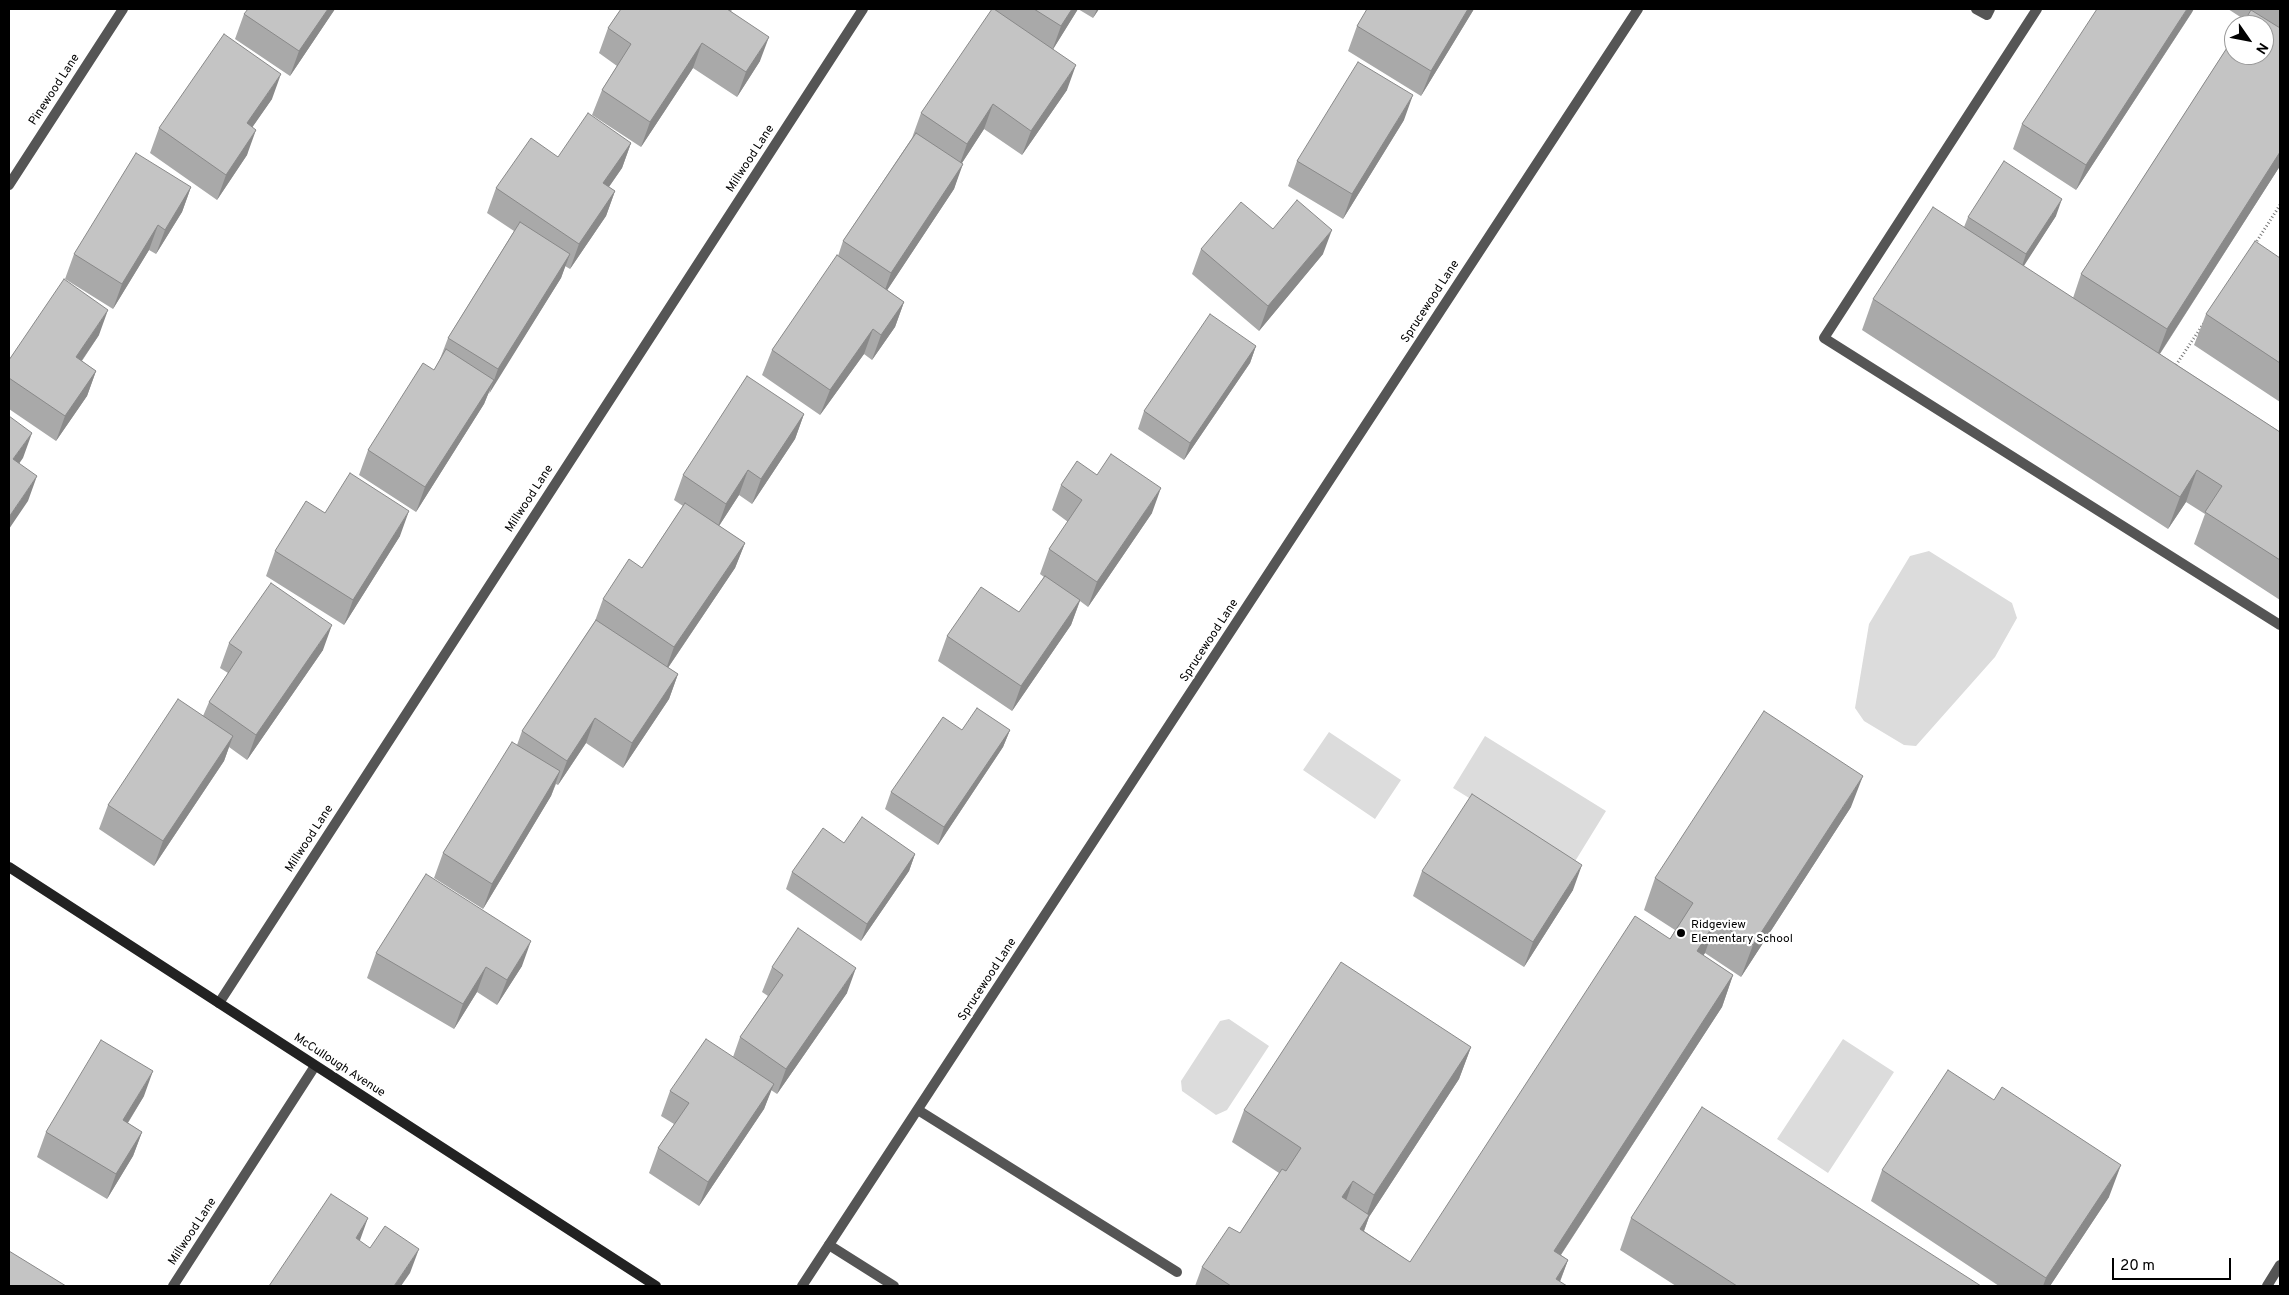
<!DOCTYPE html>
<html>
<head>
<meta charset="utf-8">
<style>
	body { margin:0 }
	#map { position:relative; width:2289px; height:1295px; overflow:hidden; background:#fff; font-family:Overpass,sans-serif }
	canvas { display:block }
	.frame { position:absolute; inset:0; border:10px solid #000; pointer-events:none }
	.north { position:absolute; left:2224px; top:15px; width:50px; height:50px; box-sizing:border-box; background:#fff; border:1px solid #999; border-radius:50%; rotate:123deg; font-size:14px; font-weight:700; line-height:20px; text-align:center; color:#000 }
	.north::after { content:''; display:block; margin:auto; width:18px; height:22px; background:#000; clip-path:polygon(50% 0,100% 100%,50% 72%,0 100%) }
	.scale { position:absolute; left:2112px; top:1258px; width:119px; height:22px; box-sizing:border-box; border:2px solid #000; border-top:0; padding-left:6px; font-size:15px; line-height:18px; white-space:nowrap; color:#000; -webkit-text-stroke:4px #fff; paint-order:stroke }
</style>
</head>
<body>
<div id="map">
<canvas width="2289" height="1295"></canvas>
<div class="frame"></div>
<div class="north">N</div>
<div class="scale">20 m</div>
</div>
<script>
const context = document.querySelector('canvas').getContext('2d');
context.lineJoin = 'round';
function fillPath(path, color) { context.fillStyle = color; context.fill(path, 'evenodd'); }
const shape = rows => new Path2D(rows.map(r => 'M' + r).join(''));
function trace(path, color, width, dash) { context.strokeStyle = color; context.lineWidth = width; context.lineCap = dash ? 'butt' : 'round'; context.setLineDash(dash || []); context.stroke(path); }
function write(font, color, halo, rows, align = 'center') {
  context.font = font + ' Overpass,sans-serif'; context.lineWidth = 4.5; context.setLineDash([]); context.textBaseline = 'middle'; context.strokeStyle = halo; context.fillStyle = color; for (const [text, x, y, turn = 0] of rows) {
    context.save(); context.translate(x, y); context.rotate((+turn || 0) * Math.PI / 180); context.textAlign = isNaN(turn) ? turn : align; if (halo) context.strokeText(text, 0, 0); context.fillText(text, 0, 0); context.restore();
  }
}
const green = shape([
	[1929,551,2012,603,2017,618,1995,657,1916,746,1904,745,1864,721,1855,708,1869,624,1910,556],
	[1329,732,1401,780,1375,819,1303,770],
	[1485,736,1606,811,1574,863,1453,788],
	[1229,1019,1269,1046,1227,1110,1216,1115,1182,1091,1181,1081,1220,1021],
	[1843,1039,1894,1072,1828,1173,1777,1139]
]);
const path = shape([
	[2255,244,2280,205],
	[2174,368,2204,323]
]);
const service = shape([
	[1976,9,1987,15,1990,9],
	[2037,9,1824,338,2280,625],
	[918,1110,1177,1272],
	[829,1245,894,1286]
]);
const minor = shape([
	[9,185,123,9],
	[219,1003,863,9],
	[173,1286,315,1066]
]);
const tertiary = shape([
	[802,1286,1638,9],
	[2267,1286,2280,1265]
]);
const secondary = shape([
	[9,867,656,1286]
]);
const wall = shape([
	[335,9,290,76,235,39,244,14],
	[621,9,733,9,731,11,760,61,737,97,693,68,641,147,592,115,602,90,617,66,599,53,608,28],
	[995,9,1078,9,1053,49,1067,90,1022,155,984,129,962,163,954,189,887,290,904,302,895,327,872,360,864,354,820,415,762,375,772,350,838,256,843,241,912,138,921,113],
	[1078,9,1099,9,1093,18],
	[1474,9,1421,96,1348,51,1357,26],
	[2228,9,2280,9,2280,166,2160,354,2280,432,2280,600,2194,544,2205,514,2186,502,2168,529,1862,330,1873,299,1964,227,1968,217,2056,216,2023,266,2073,298,2081,274,2245,20],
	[2193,11,2076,190,2013,149,2022,124],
	[272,99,252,127,247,155,217,200,150,153,159,128],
	[1404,120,1343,219,1288,186,1297,161],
	[631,143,622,168,609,187,615,191,606,216,570,269,565,266,561,278,488,394,484,404,416,512,359,475,368,450,434,370,440,359,448,338,514,231,487,213,496,188,558,157],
	[191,187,182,212,156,254,149,250,113,309,65,279,74,254],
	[1273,229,1323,254,1259,331,1192,274,1201,249],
	[2280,258,2280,402,2194,345,2206,314],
	[99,335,82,361,96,371,87,396,56,441,9,409,9,360],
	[1256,346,1250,363,1184,460,1138,429,1144,411],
	[804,414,795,439,752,504,739,495,719,526,745,543,735,568,668,668,678,674,669,699,623,768,586,743,558,785,556,784,551,796,483,909,434,878,443,853,517,745,522,731,595,621,603,599,642,568,683,506,674,500,683,475],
	[1061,485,1152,513,1088,607,1080,601,1071,625,1012,711,938,661,947,636,1019,612,1044,577,1040,574,1049,549,1068,522,1052,510],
	[325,513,400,536,344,625,266,576,275,551],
	[229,643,323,650,247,760,229,747,224,761,154,866,99,829,108,805,203,716,209,702,228,673,220,668],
	[962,730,1010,730,1003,747,938,845,885,809,891,792],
	[1851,807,1741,977,1705,953,1703,955,1733,975,1722,1007,1561,1255,1568,1260,1560,1282,1567,1286,1195,1286,1202,1267,1240,1233,1279,1173,1232,1142,1244,1110,1471,1047,1459,1079,1369,1217,1364,1231,1410,1262,1670,939,1675,930,1644,910,1655,878],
	[844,843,915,854,909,871,861,941,786,889,792,872],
	[1422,871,1573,890,1524,967,1413,896],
	[376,953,522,966,497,1005,477,992,454,1029,367,978],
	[772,967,847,993,777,1094,771,1090,764,1109,699,1206,649,1173,658,1148,674,1124,661,1116,670,1091,733,1057,740,1037,768,996,762,992],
	[144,1096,128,1123,142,1132,133,1156,107,1199,37,1157,46,1132],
	[1994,1100,2109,1197,2050,1286,1999,1286,1871,1201,1882,1170],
	[1631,1218,1981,1286,1676,1286,1620,1250]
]);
const shadedWall = shape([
	[328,9,335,9,290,76,299,51],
	[1072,9,1078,9,1052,51,1061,26],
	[1097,9,1099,9,1093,18],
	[1468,9,1474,9,1421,96,1431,71],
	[2187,9,2194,9,2076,190,2086,165],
	[769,37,760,61,737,97,746,72],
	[702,43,693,68,641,147,650,122],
	[1076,65,1067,90,1022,155,1031,131],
	[281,74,272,99,238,148,247,123],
	[1413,95,1404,120,1343,219,1352,194],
	[993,104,984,129,958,169,967,144],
	[256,130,247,155,217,200,226,175],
	[631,143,622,168,594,208,603,183],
	[2280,152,2280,166,2155,361,2167,329],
	[963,164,954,189,882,298,891,273],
	[191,187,182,212,156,254,165,230],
	[615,191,606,216,570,269,579,244],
	[2062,199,2056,216,2020,272,2026,254],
	[158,225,149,250,113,309,122,284],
	[1332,230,1323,254,1259,331,1268,306],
	[570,254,561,278,489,394,498,369],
	[904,302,895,327,872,360,881,335],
	[108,310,99,335,67,382,76,357],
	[873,329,864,354,820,415,830,390],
	[1256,346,1250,363,1184,460,1190,443],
	[96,371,87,396,56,441,65,416],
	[494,380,484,404,416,512,425,487],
	[804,414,795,439,752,504,761,479],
	[32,433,23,458,9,478,13,459],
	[748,470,739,495,717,529,726,504],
	[2197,470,2186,502,2168,529,2180,497],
	[37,476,28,501,9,529,9,517],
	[1161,488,1152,513,1088,607,1097,582],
	[409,511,400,536,344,625,353,600],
	[745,543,735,568,665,672,674,647],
	[1080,600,1071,625,1012,711,1021,686],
	[332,625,323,650,247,760,256,735],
	[678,674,669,699,623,768,632,743],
	[595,718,586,743,558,785,567,761],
	[1010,730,1003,747,938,845,944,827],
	[233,736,224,761,154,866,163,841],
	[560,771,551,796,483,909,492,884],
	[1863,776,1851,807,1741,977,1753,945],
	[915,854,909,871,861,941,867,924],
	[1582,865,1573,890,1524,967,1533,942],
	[1716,921,1705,953,1685,983,1697,951],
	[531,941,522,966,497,1005,507,980],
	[486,967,477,992,454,1029,463,1004],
	[856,968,847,993,777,1094,786,1069],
	[1733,975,1722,1007,1543,1282,1554,1251],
	[1471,1047,1459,1079,1369,1217,1358,1247,1360,1229,1363,1225,1374,1195],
	[153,1071,144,1096,114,1145,123,1120],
	[774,1084,764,1109,699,1206,708,1182],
	[142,1132,133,1156,107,1199,116,1174],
	[2121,1165,2109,1197,2050,1286,2043,1286,2046,1278],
	[1353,1181,1342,1212,1342,1197],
	[368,1218,359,1243,356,1238],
	[419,1249,410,1273,401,1286,394,1286],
	[1568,1260,1558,1286,1556,1279]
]);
const building = shape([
	[248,9,328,9,299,51,244,14,248,9],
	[621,9,727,9,769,37,746,72,702,43,650,122,602,90,631,44,608,28,621,9],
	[992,9,994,9,1076,65,1031,131,993,104,967,144,921,113,992,9],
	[1034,9,1072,9,1061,26,1034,9],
	[1367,9,1468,9,1431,71,1357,26,1367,9],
	[2097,9,2187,9,2086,165,2022,124,2097,9],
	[2251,10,2280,28,2280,152,2167,329,2081,274,2234,37,2234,55,2264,55,2264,25,2242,25,2251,10],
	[224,34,281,74,247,123,256,130,226,175,159,128,224,34],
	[1358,62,1413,95,1352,194,1297,161,1358,62],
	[588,113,631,143,603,183,615,191,579,244,496,188,531,138,558,157,588,113],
	[916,133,963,164,891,273,843,241,916,133],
	[136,153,191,187,165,230,158,225,122,284,74,254,136,153],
	[2004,161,2062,199,2026,254,1968,217,2004,161],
	[1297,200,1332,230,1268,306,1201,249,1241,202,1273,229,1297,200],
	[1933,207,2280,432,2280,560,2205,512,2222,486,2197,470,2180,497,1873,299,1933,207],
	[520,222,570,254,498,369,448,338,520,222],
	[2255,241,2280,258,2280,363,2206,314,2255,241],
	[837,255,904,302,881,335,873,329,830,390,772,350,837,255],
	[64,279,108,310,76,357,96,371,65,416,9,378,9,360,64,279],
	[1210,314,1256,346,1190,443,1144,411,1210,314],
	[446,349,494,380,425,487,368,450,423,363,434,370,446,349],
	[747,376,804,414,761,479,748,470,726,504,683,475,747,376],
	[9,416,32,433,13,459,37,476,9,517,9,416],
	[1111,454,1161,488,1097,582,1049,549,1082,500,1061,485,1077,461,1097,475,1111,454],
	[350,473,409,511,353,600,275,551,306,501,325,513,350,473],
	[685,503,745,543,674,647,603,599,629,559,642,568,685,503],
	[1045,576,1080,600,1021,686,947,636,981,587,1019,612,1045,576],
	[271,583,332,625,256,735,209,702,242,652,229,643,271,583],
	[596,620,678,674,632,743,595,718,567,761,522,731,596,620],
	[178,699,233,736,163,841,108,805,178,699],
	[977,708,1010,730,944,827,891,792,943,717,962,730,977,708],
	[1764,711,1863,776,1753,945,1716,921,1697,951,1733,975,1554,1251,1568,1260,1556,1279,1567,1286,1231,1286,1202,1267,1229,1227,1240,1233,1282,1169,1286,1171,1301,1148,1244,1110,1341,962,1471,1047,1374,1195,1353,1181,1342,1197,1369,1215,1360,1229,1410,1262,1635,916,1670,939,1693,903,1655,878,1764,711],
	[512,742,560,771,492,884,443,853,512,742],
	[1472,794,1582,865,1533,942,1422,871,1472,794],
	[862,817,915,854,867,924,792,872,823,828,844,843,862,817],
	[426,874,531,941,507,980,486,967,463,1004,376,953,426,874],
	[798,928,856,968,786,1069,740,1037,783,975,772,967,798,928],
	[706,1039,774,1084,708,1182,658,1148,689,1103,670,1091,706,1039],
	[101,1040,153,1071,123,1120,142,1132,116,1174,46,1132,101,1040],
	[1948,1070,1994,1100,2002,1087,2121,1165,2046,1278,1882,1170,1948,1070],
	[1702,1107,1981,1286,1737,1286,1631,1218,1702,1107],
	[331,1194,368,1218,356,1238,370,1248,385,1226,419,1249,394,1286,269,1286,331,1194],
	[9,1251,66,1286,9,1286,9,1251]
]);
const markers = [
	[1681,933,5,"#000"]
];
const streetNames = [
	["Pinewood Lane",55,90,-57],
	["Millwood Lane",751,159,-57],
	["Sprucewood Lane",1431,302,-57],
	["Millwood Lane",530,499,-57],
	["Sprucewood Lane",1210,641,-57],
	["Millwood Lane",310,839,-57],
	["Sprucewood Lane",988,980,-57],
	["McCullough Avenue",339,1066,33],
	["Millwood Lane",193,1232,-57]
];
const poiNames = [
	["Ridgeview",1691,926],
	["Elementary School",1691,940]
];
fillPath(green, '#dcdcdc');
trace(path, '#777', 3, [1, 2.5]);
trace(service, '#555', 10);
trace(minor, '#555', 10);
trace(tertiary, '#555', 10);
trace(secondary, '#222', 10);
fillPath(wall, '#a9a9a9');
fillPath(shadedWall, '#898989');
fillPath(building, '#c4c4c4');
trace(building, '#898989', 1);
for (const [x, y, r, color] of markers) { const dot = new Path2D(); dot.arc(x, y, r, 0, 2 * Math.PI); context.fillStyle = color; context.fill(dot); trace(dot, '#fff', 2); }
write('12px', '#000', '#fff', streetNames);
write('12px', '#000', '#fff', poiNames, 'left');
</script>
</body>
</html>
